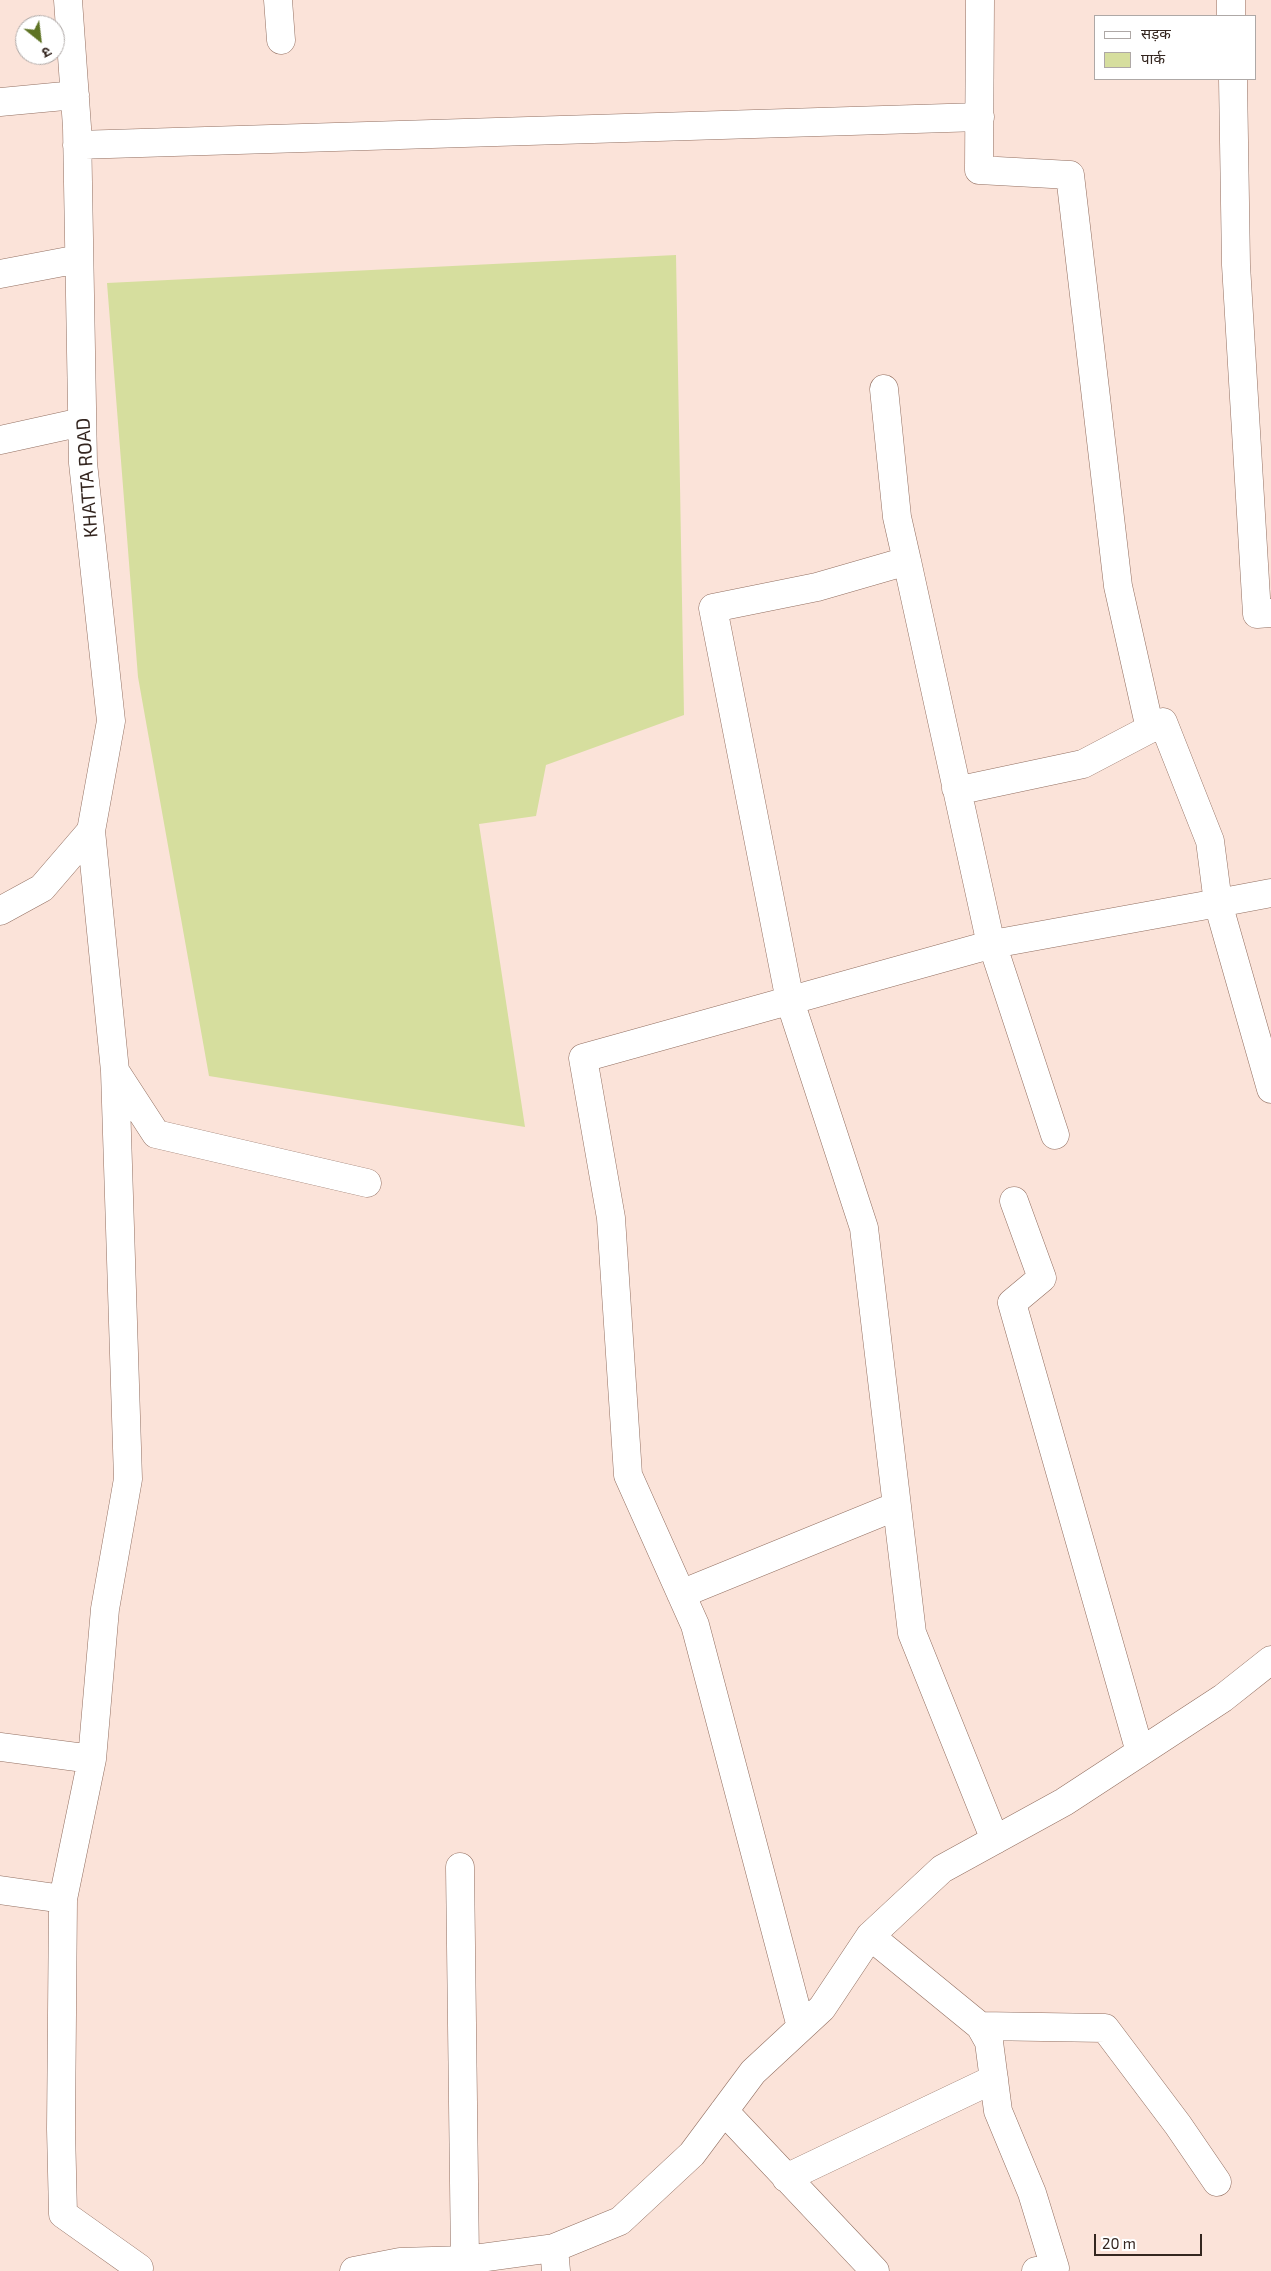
<!DOCTYPE html>
<meta charset="utf-8">
<style>
body{margin:0}
#map{position:relative;width:1271px;height:2271px;overflow:hidden;background:#fbe3d9;font-family:"Exo 2","Noto Sans Devanagari",sans-serif}
canvas{display:block}
.legend{position:absolute;left:1094px;top:15px;width:162px;height:65px;box-sizing:border-box;background:#fff;border:1px solid #aea8a6;margin:0;padding:6px 9px;list-style:none;font-size:15px;color:#342620}
.legend li{display:flex;align-items:center;gap:10px;height:25px}
.legend b{width:25px;border:1px solid #aea8a6}
.north{position:absolute;left:15px;top:15px;width:50px;height:50px;box-sizing:border-box;background:#fff;border:1px solid #aea8a6;border-radius:50%;rotate:151deg;font-size:14px;font-weight:700;line-height:20px;text-align:center;color:#342620}
.north::after{content:'';display:block;margin:auto;width:18px;height:22px;background:#5e7323;clip-path:polygon(50% 0,100% 100%,50% 72%,0 100%)}
.scale{position:absolute;left:1094px;top:2234px;width:108px;height:22px;box-sizing:border-box;border:2px solid #342620;border-top:0;padding-left:6px;font-size:15px;line-height:18px;white-space:nowrap;color:#342620;-webkit-text-stroke:4px #fff;paint-order:stroke}
</style>
<div id="map">
<canvas width="1271" height="2271"></canvas>
<ul class="legend">
<li><b style="height:6px;background:#fff"></b>सड़क</li>
<li><b style="height:14px;background:#d6de9e"></b>पार्क</li>
</ul>
<div class="north">उ</div>
<div class="scale">20 m</div>
</div>
<script>
const ctx = document.querySelector('canvas').getContext('2d');
ctx.lineJoin = 'round';
function fillPath(path, color) { ctx.fillStyle = color; ctx.fill(path, 'evenodd'); }
function stroke(path, color, width, dash) { ctx.strokeStyle = color; ctx.lineWidth = width; ctx.lineCap = dash ? 'butt' : 'round'; ctx.setLineDash(dash || []); ctx.stroke(path); }
function write(font, color, halo, rows, align = 'center') {
  ctx.font = font + ' "Exo 2",sans-serif'; ctx.lineWidth = 5; ctx.setLineDash([]); ctx.textBaseline = 'middle'; ctx.strokeStyle = halo; ctx.fillStyle = color; for (const [text, x, y, turn = 0] of rows) {
    ctx.save(); ctx.translate(x, y); ctx.rotate((+turn || 0) * Math.PI / 180); ctx.textAlign = isNaN(turn) ? turn : align; if (halo) ctx.strokeText(text, 0, 0); ctx.fillText(text, 0, 0); ctx.restore();
  }
}
fillPath(new Path2D(`
 M676,255L684,715L546,765L536,816L479,824L525,1127L209,1076L138,677L107,283Z`), '#d6de9e');
const minor = new Path2D(`
 M278,0L281,40
 M980,0L979,170L1070,175L1118,586L1150,729
 M1231,0V16
 M1233,79L1236,265L1257,614L1271,613
 M0,102L75,95
 M77,145L980,117
 M0,274L79,259
 M884,389L897,517L907,561
 M0,440L82,422
 M956,788H970L1083,764L1163,722L1210,841L1218,903L1271,893
 M91,831L115,1071L128,1479L105,1609L92,1759
 M0,911L42,888L91,831L111,721L83,463L77,127L68,0
 M115,1071L156,1134L367,1183
 M1014,1201L1042,1278L1012,1303L1140,1752
 M681,1594L897,1506
 M0,1747L92,1759L63,1899L0,1890
 M995,1840L912,1633L864,1228L790,1001L713,608L817,587L907,561L988,931L1055,1135
 M460,1867L465,2260
 M63,1899L61,2129L63,2214L139,2268
 M870,1936L980,2026L989,2042L998,2111L1032,2193L1055,2268L1036,2271
 M980,2026L1105,2028L1178,2125L1217,2182
 M801,2027L695,1625L628,1475L611,1218L583,1058L993,944L1218,903L1271,1089
 M724,2111L875,2271
 M786,2178L994,2079
 M554,2248L556,2271
 M354,2271L400,2262L465,2260L554,2248L620,2221L692,2154L753,2072L822,2008L870,1936L942,1869L1064,1802L1223,1698L1271,1660`);
stroke(minor, '#926f61', 29);
stroke(minor, '#fff', 28);
write('19px', '#342620', '#fff', [
 ["KHATTA ROAD",87,478,-94]
]);
</script>
